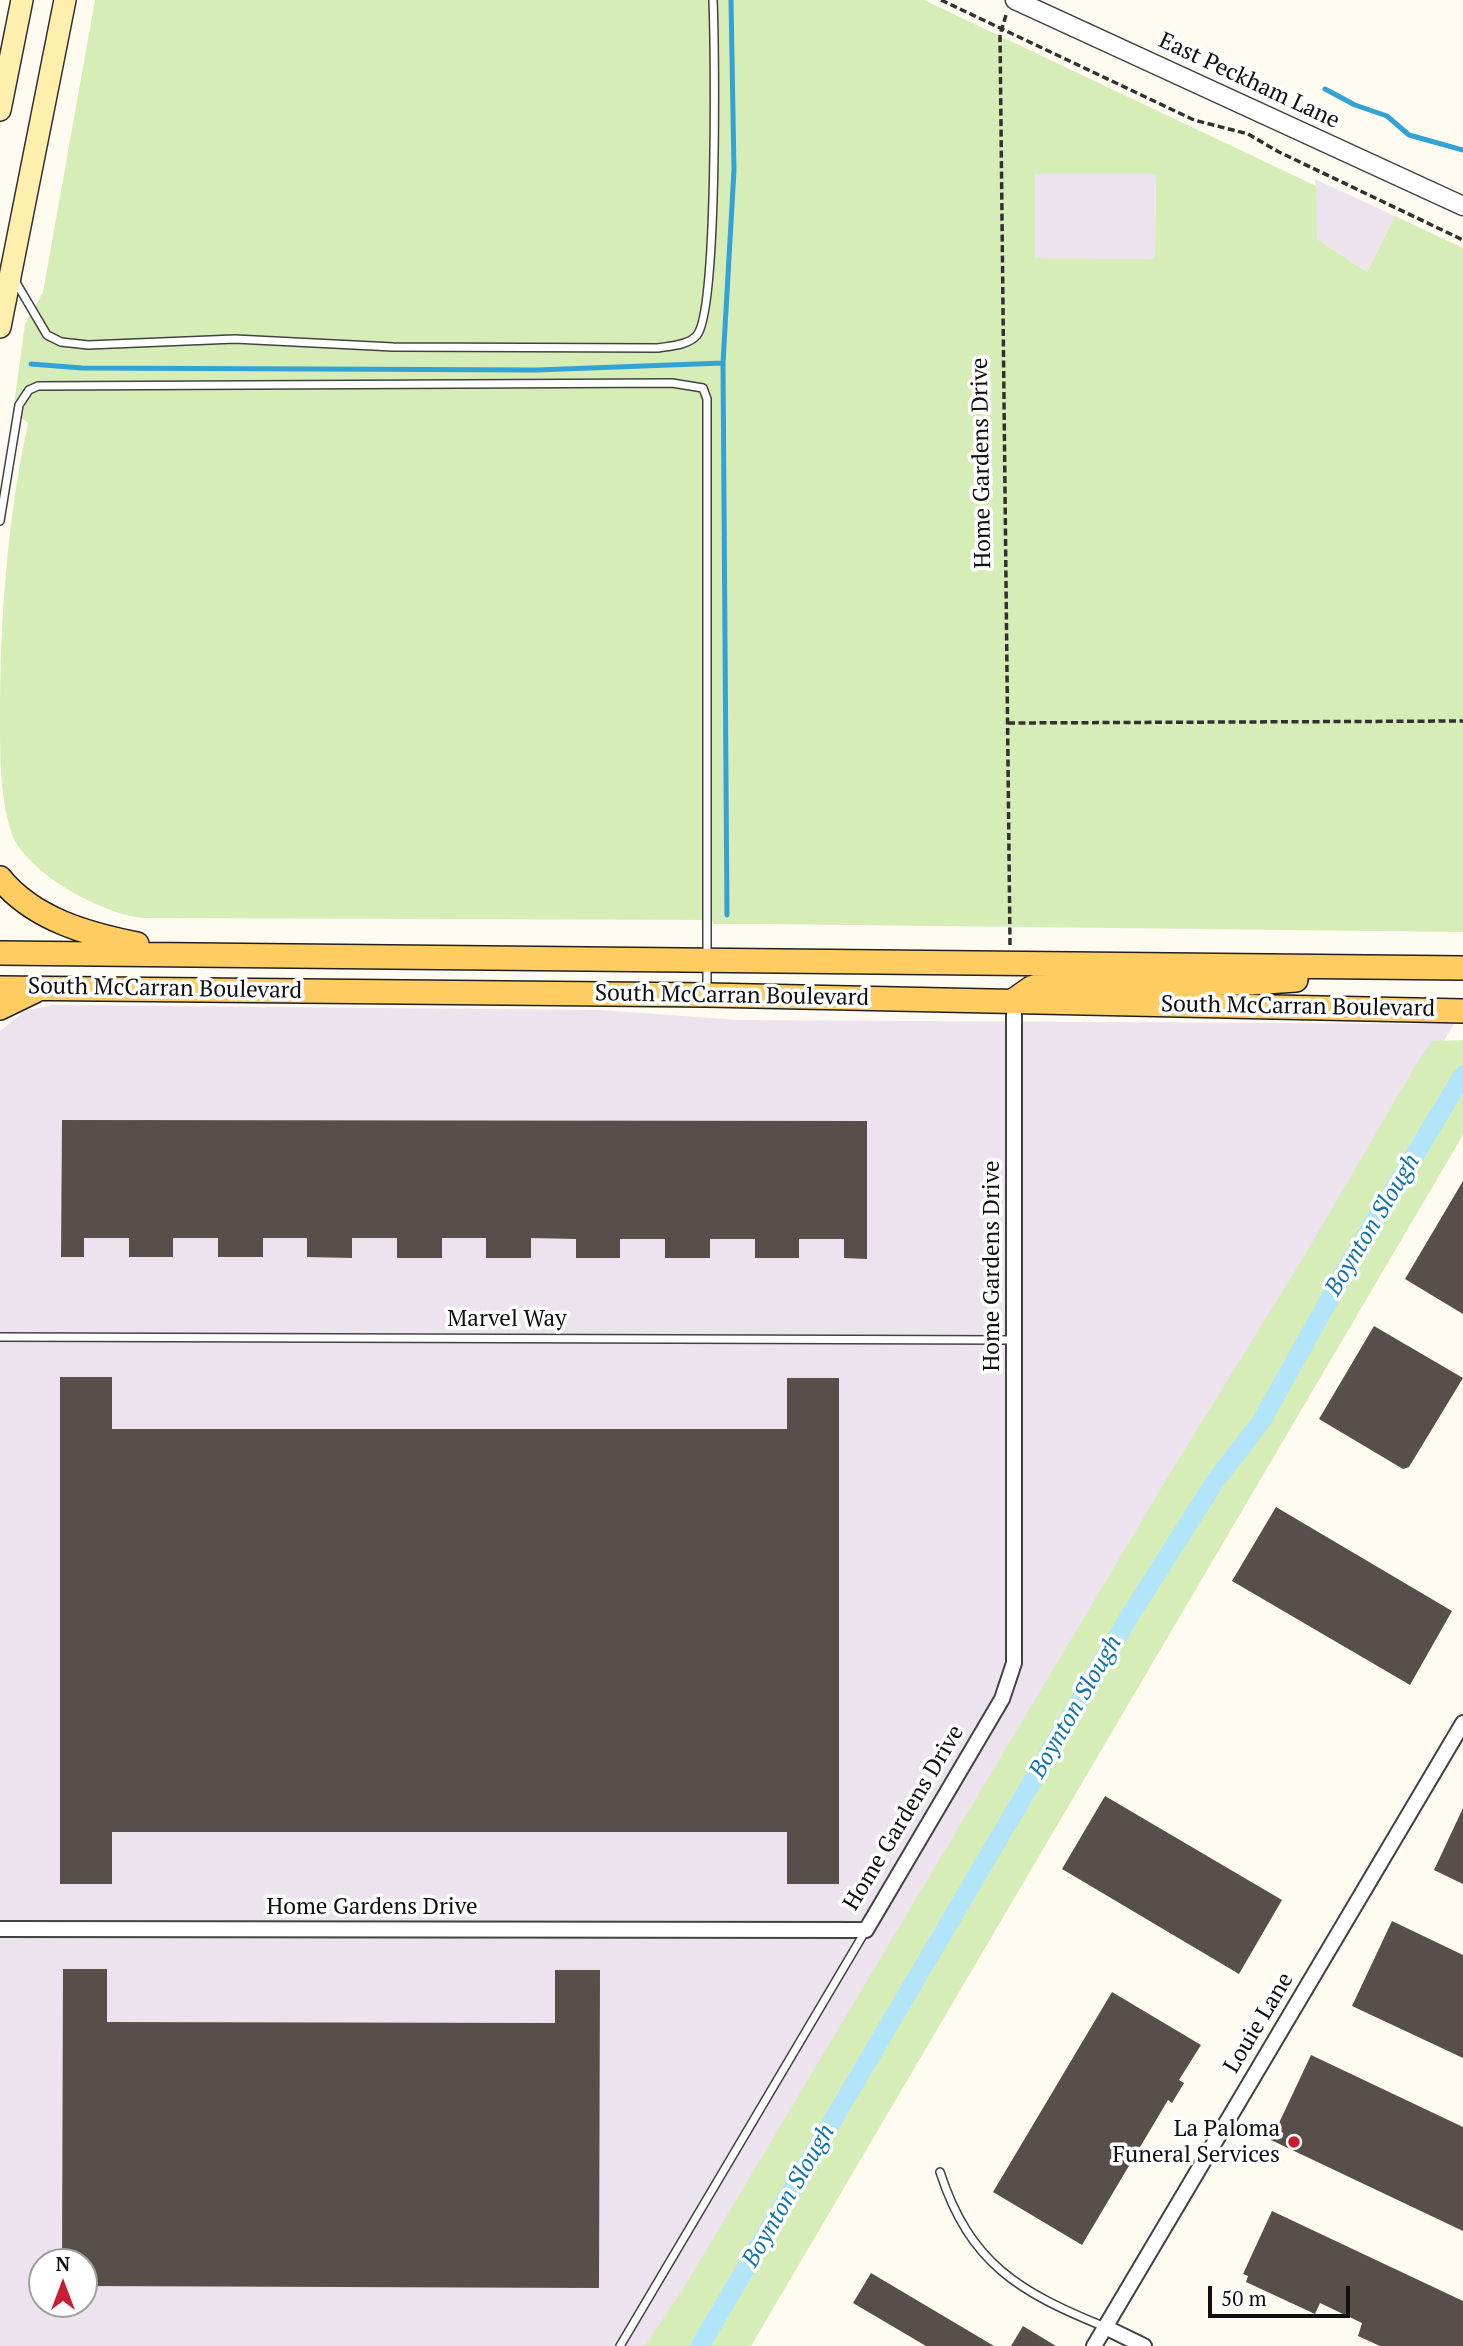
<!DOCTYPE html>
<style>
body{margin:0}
#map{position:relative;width:1463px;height:2346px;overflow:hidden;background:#fffbf1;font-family:"PT Serif",serif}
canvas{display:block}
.north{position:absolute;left:28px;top:2248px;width:70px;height:70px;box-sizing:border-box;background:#fff;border:2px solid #9f9f9f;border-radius:50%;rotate:0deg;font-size:19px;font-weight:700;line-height:28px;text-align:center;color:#0f0f0f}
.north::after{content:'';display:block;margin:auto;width:24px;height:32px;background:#c91d33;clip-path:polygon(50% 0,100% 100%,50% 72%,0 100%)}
.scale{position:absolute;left:1208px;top:2286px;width:142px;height:32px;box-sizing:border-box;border:4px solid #0f0f0f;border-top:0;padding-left:9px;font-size:21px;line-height:24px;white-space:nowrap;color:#0f0f0f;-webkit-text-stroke:5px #fff;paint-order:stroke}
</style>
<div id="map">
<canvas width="1463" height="2346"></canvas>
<div class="north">N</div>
<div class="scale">50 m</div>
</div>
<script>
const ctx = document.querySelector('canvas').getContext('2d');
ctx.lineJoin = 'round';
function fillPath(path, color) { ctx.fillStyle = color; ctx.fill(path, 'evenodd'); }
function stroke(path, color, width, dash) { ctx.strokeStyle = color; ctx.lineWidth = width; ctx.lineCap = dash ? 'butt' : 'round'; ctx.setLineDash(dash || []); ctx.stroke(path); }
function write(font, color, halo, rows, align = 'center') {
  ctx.font = font + ' "PT Serif",serif'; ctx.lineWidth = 7; ctx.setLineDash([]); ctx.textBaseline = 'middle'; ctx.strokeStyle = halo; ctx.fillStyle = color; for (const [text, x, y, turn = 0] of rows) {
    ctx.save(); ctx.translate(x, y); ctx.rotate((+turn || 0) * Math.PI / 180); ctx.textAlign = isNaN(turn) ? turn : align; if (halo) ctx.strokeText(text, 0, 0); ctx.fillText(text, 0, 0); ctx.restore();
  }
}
fillPath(new Path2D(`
 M1035,173L1156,174L1155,260L1035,259Z
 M1315,179L1395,216L1367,272L1317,239Z
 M52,1005L600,1010L739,1020L1454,1024L669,2346H0V1031L25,1011ZM42,2262H84V2304H42Z`), '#ece3ee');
fillPath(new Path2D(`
 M95,0H924L1316,186L1317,239L1367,272L1395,216L1463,248V932L761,924H713L712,920L143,918C102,914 30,875 12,835C0,798 0,759 0,720C0,619 7,521 28,423L13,412L25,324L43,292ZM1035,174H1156L1155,259L1035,258Z
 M1463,1040V1135L751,2346H645L683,2289L1174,1467L1300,1263L1420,1058L1433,1041Z`), '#d7edb7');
stroke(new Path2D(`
 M1325,89L1355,105L1387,116L1409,135L1463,150
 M31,364L82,368L537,370L723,363
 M727,915L723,363L734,170L731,0`), '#33a3d6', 5);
stroke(new Path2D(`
 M700,2346L1129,1617L1216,1480L1261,1422L1349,1264L1463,1075`), '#b2e5fa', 19);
fillPath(new Path2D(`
 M62,1120L867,1121V1259L844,1258V1239H799V1258H755V1239H710V1258H665V1239H620V1258H576V1239L531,1238V1258H486V1238H442V1258H397V1238H352V1258L307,1257V1238H263V1257H218V1238H173V1257H129V1238H84V1257H61Z
 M1463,1181V1314L1405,1279Z
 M1374,1326L1463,1378L1409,1467L1403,1469L1319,1419Z
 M60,1377H112V1429H787V1378H839V1884H787V1832H112V1884H60Z
 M1276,1507L1452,1611L1410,1685L1232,1581Z
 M1105,1796L1282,1900L1239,1974L1062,1869Z
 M1463,1808V1884L1434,1870Z
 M1392,1921L1463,1955V2058L1352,2006Z
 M63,1969H107V2022L555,2023V1970H600L599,2288L84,2286V2262H62Z
 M1112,1992L1201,2045L1179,2080L1184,2083L1172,2103L1168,2100L1082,2245L993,2192Z
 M1311,2055L1463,2127V2231L1271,2140Z
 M1272,2211L1463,2301V2346H1380L1358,2336L1362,2323L1320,2303L1315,2314L1246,2282L1248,2276L1243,2274Z
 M871,2273L994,2346H926L853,2303Z
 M1023,2326L1056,2346H1011Z`), '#584f4a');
const service = new Path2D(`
 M14,279L47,335L61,342L88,345L235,339L393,347L658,348C670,346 689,345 697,335C718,309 715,46 713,0
 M0,521L19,405L29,390L38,386L672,383L703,388L707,399V990
 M0,1337L1014,1340
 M940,2172C970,2264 1019,2292 1105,2327
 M620,2346L866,1930`);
const minor = new Path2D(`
 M0,1929L866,1930L1002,1699L1014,1663V1000
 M1105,2327L1144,2346
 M1094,2346L1463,1723`);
const tertiary = new Path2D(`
 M1015,0L1463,206`);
const secondary = new Path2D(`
 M0,110L22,0
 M0,327L65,0`);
const primary = new Path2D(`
 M0,878C33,919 87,934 137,944
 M0,953L1463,968
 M0,988L707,995L1463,1011
 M1014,1000L1031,988L1053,981L1251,983L1296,980
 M0,1008L35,991`);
stroke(service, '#424242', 10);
stroke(minor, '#424242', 18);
stroke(tertiary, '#424242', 21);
stroke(secondary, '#313131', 24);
stroke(primary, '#202020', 26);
stroke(new Path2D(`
 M941,0L1194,120L1248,134L1279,152L1463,240
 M1006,15L1000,35L1010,945
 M1008,723L1463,721`), '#313131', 3.5, [7, 3.5]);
stroke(service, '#fff', 7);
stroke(minor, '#fff', 14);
stroke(tertiary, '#fff', 18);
stroke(secondary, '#ffefac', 21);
stroke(primary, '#ffcc61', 23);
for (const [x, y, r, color] of [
 [1294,2142,7,"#c91d33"]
]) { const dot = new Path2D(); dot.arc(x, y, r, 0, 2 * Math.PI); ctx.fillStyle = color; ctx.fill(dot); stroke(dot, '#fff', 2.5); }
write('23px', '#0f0f0f', '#fff', [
 ["East Peckham Lane",1249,81,25],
 ["Home Gardens Drive",982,463,-91],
 ["South McCarran Boulevard",165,989,1],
 ["South McCarran Boulevard",732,996,1],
 ["South McCarran Boulevard",1298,1007,1],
 ["Home Gardens Drive",992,1266,-90],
 ["Marvel Way",507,1319],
 ["Home Gardens Drive",904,1818,-59],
 ["Home Gardens Drive",372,1907],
 ["Louie Lane",1259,2023,-59]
]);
write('23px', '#0f0f0f', '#fff', [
 ["La Paloma",1280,2129],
 ["Funeral Services",1280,2155]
], 'right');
write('italic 24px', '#0f73aa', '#fff', [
 ["Boynton Slough",1373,1225,-59],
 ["Boynton Slough",1076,1707,-60],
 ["Boynton Slough",789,2196,-60]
]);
</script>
